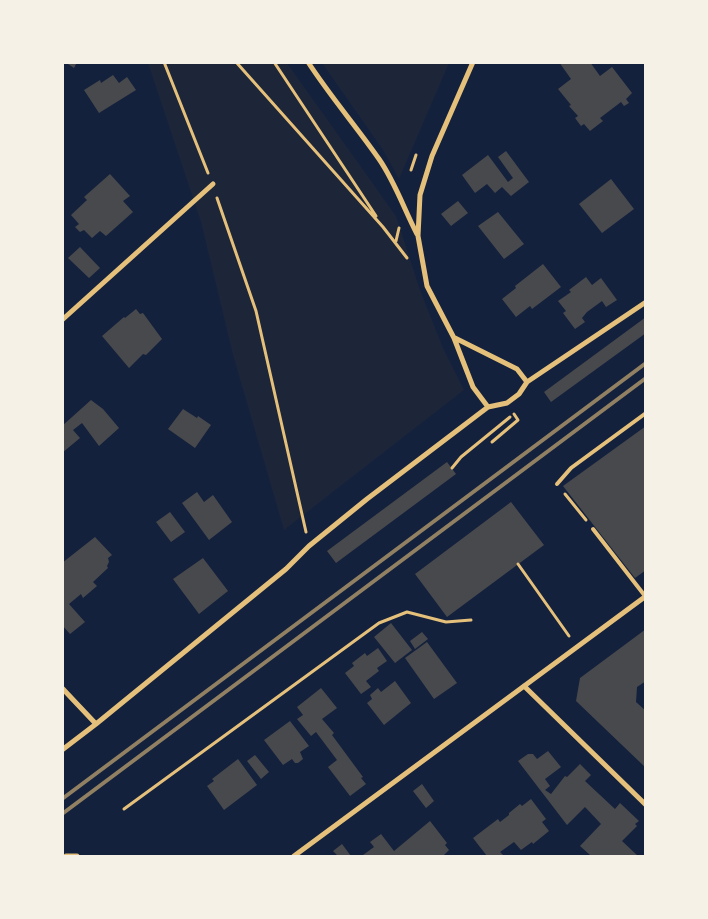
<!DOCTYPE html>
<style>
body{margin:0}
#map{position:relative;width:708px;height:919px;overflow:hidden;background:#14213d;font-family:Mulish,sans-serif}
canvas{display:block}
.frame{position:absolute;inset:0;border:64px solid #f6f1e7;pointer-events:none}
</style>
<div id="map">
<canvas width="708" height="919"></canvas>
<div class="frame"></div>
</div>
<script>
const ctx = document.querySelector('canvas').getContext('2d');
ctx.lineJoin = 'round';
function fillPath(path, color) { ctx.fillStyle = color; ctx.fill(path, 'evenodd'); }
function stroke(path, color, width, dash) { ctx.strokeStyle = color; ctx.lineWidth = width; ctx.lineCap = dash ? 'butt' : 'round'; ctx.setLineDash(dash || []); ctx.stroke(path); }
fillPath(new Path2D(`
 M148,63H287L396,216L420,290L443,348L464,390L284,530L233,355L201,222Z
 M322,63H449L399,179L383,150Z`), '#1d2539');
fillPath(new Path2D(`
 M65,62H77L74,68Z
 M559,62H590L600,76L612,67L632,93L626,99L629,103L624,106L621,102L600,118L603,121L590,131L584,124L581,126L575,118L578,116L569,106L571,105L558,89L571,79Z
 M113,75L119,83L127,77L136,90L99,113L84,90L100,80L101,83Z
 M506,151L529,182L511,196L502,187L495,193L487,184L475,193L462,175L488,155L508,182L513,178L498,157Z
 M110,174L130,196L123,201L133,212L106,236L100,231L92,238L84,230L80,232L75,227L79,224L71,215L87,200L84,197Z
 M611,179L634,209L602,233L579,204Z
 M458,201L468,213L451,226L441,214Z
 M498,212L524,244L504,259L478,226Z
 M80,247L100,268L89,278L68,258Z
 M543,264L561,287L532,309L530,306L516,317L502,299L516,288L515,286Z
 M586,277L592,285L601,278L617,300L606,307L602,301L587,312L582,318L585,322L575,329L563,313L566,311L558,301L571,292L569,290Z
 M136,309L140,314L143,313L162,339L146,355L143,354L129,368L102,336L124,317L125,318Z
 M646,317V333L551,402L544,392Z
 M91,400L103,409L119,428L99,446L82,423L73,430L80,438L62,453V426Z
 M183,409L197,418L198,416L211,425L195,448L168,429Z
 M646,426V570L635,578L563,486Z
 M447,462L456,474L336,563L327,551Z
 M197,492L204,502L213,495L232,522L209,540L182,503Z
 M511,502L544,545L447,617L415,574Z
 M170,512L185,532L171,542L156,522Z
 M95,537L112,555L108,558L109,562L107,566L108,568L93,582L97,586L83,598L81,594L69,604L85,622L70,634L62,625V563Z
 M203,558L228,591L199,614L173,579Z
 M391,623L412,650L395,663L374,637Z
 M646,629V681L637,687L636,702L646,711V768L576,701L580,678Z
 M422,632L428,639L415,649L410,641Z
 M427,642L457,683L434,699L405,658Z
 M378,648L387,661L377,668L379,671L366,681L371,687L361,694L345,673L354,666L352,663L365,653L367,656Z
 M395,681L411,703L384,725L367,703L372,699L370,695L378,688L381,692Z
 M321,688L337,708L322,719L334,733L332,735L363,777L361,778L366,784L350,796L328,767L337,760L316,732L311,736L297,719L303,715L297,707Z
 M290,721L309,746L300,752L303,759L298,763H295L292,759L283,765L264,740Z
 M548,751L561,767L545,779L550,786L545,790L551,794L565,776L567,777L580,764L591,775L585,781L615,809L620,803L639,821L635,824L637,826L622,841L638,856H588L590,855L580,846L601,824L585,807L567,825L518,761L528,754H533L537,759Z
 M255,755L269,772L261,779L247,761Z
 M238,759L257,785L224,810L207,786L214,781L212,779Z
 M422,784L434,801L426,808L413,791Z
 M531,799L546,819L542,822L549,831L533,844L532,842L521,850L514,842L500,852L504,856H487L473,838L498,819L500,822L509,815V813L520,804L522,806Z
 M430,821L447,843L445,845L449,850L443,856H364L363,855L374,847L370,842L381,834L394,851Z
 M342,844L351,856H338L333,851Z`), '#48494c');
stroke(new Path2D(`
 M164,62L208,173
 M236,62L383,227L407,258
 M274,62L376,216
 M411,170L416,155
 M217,198L256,311L306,532
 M396,241L399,228
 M492,442L518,420L514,414
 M452,468L461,457L510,417
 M565,494L586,520
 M518,564L569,636
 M124,809L379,623L407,612L446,622L471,620`), '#e5c07b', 3);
stroke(new Path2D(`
 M557,484L571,468L646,413
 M593,529L645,596`), '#e5c07b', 4);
stroke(new Path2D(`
 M308,62C330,96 356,126 379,159C395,182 404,209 417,234
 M473,62L432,156L420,195L418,236L427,286L454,338L473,387L488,407
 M62,320L213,184
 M455,338L517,369L527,382
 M524,686L646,805
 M62,688L96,724
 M62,750L96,724L286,569L309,546L367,499L488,407L507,403L519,394L527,382L646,302
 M66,856H77
 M294,856L646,596`), '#e5c07b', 5);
stroke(new Path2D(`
 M62,799L646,363
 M62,814L646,378`), '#918062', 4);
</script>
